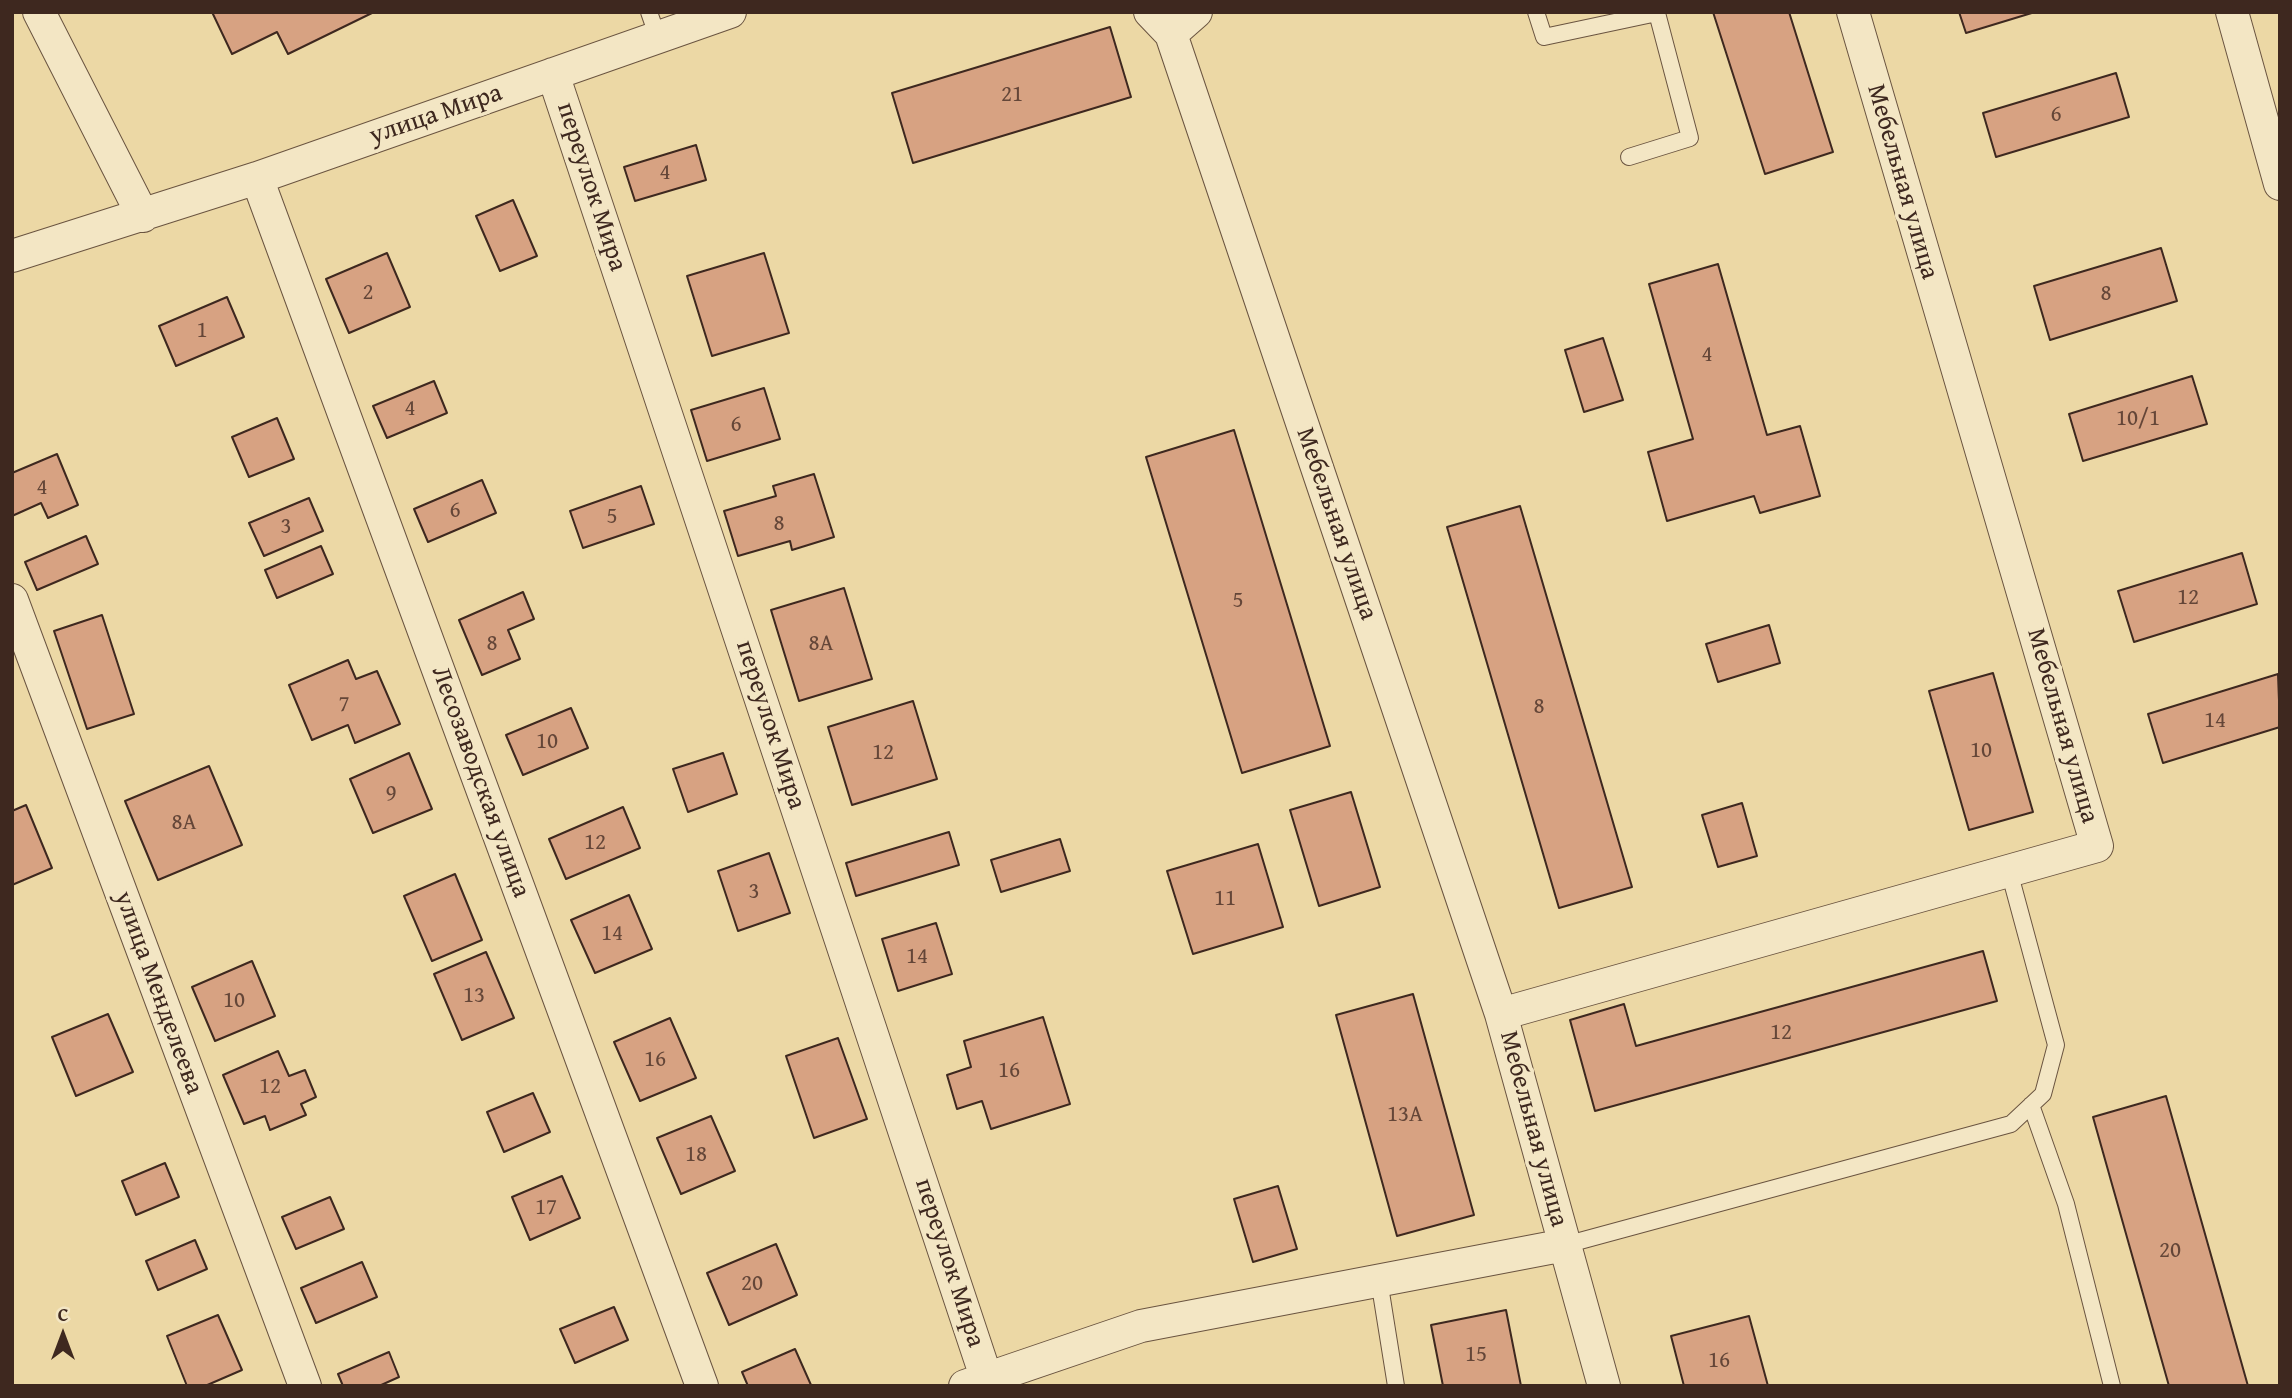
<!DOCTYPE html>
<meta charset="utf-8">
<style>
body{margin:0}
#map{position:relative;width:2292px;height:1398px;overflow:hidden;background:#ecd8a5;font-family:"Gentium Book Plus",serif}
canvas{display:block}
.frame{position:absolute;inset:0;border:14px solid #3e281f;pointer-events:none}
.north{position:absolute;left:28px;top:1300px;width:70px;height:70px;-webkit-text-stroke:5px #f3e6c4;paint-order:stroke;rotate:0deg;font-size:19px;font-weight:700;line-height:28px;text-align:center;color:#3e281f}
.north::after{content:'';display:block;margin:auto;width:24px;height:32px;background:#3e281f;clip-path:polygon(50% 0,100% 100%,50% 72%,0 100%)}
</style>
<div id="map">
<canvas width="2292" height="1398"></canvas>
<div class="frame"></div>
<div class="north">С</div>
</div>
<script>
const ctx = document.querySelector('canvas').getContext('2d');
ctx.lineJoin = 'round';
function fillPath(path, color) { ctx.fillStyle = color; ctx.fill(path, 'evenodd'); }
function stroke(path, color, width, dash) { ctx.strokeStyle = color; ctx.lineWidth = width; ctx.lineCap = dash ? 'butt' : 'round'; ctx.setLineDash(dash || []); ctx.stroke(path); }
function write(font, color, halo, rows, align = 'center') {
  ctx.font = font + ' "Gentium Book Plus",serif'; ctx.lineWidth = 7; ctx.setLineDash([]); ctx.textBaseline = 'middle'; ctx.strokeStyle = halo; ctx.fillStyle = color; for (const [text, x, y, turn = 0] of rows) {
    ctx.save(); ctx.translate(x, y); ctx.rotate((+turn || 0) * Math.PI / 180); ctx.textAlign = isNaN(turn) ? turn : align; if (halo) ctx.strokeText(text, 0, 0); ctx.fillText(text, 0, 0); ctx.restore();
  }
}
const building = new Path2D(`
 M212,12H374L288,54L277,32L232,54Z
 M1713,12H1789L1833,152L1765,174Z
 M1959,12H2035L1966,33Z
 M1110,27L1131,97L913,163L892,93Z
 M2116,73L2129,117L1996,157L1983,113Z
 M696,145L706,180L635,201L624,167Z
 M513,200L537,256L500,271L476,216Z
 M2161,248L2177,301L2050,340L2034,286Z
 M387,253L410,307L349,333L326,279Z
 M764,253L789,333L712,356L687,276Z
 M1718,264L1767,435L1800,426L1820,496L1760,513L1754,496L1667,521L1648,452L1693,439L1649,284Z
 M227,297L244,337L176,366L159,326Z
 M1603,338L1623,400L1584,412L1565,350Z
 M2192,376L2207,424L2083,461L2069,414Z
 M434,381L447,413L387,438L373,406Z
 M764,388L780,439L707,461L691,410Z
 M277,418L294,459L249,477L232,437Z
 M1234,430L1330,746L1242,773L1146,457Z
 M57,454L78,505L48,518L41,503L12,516V473Z
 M814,474L834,537L792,550L790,541L738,556L724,511L776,496L773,486Z
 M482,480L496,513L428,542L414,509Z
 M641,486L654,524L583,548L570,511Z
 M309,498L323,531L264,556L249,523Z
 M1520,506L1632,887L1559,908L1447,527Z
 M86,536L98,564L37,590L25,562Z
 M321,546L333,574L277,598L265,570Z
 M2242,553L2257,604L2134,642L2118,591Z
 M844,588L872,679L799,701L771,610Z
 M523,592L534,619L508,630L520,659L482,675L459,620Z
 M102,615L134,714L87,729L54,631Z
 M1769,625L1780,663L1718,682L1706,644Z
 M348,660L356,679L377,671L400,724L355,743L348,725L312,740L289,685Z
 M1993,673L2033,812L1969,830L1929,691Z
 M2278,674L2280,727L2163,763L2148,714Z
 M913,701L937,779L852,805L828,727Z
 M571,708L588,748L523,775L506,735Z
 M409,753L432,809L373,833L350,779Z
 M723,753L737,794L688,812L673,769Z
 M209,766L242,845L158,880L125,801Z
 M1351,792L1380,887L1319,906L1290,810Z
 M1742,803L1757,856L1718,867L1702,815Z
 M26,805L52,868L12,885V811Z
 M623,807L640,848L566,879L549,839Z
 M949,832L959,865L856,896L846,863Z
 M1060,839L1070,871L1001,892L991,860Z
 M1258,844L1283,927L1193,954L1167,871Z
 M769,853L790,913L738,931L718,871Z
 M455,874L482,940L432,961L404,896Z
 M629,895L652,949L595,973L571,920Z
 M936,923L952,974L898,991L882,939Z
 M1983,951L1997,1001L1595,1111L1570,1020L1624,1004L1636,1046Z
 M486,952L514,1018L462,1040L434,974Z
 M252,961L275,1016L215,1041L192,987Z
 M1413,994L1474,1215L1397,1236L1336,1015Z
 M108,1014L133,1072L76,1096L52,1037Z
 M1043,1017L1070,1104L991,1129L982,1101L957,1109L947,1075L971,1067L964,1041Z
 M670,1018L696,1078L640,1101L614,1042Z
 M838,1038L867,1119L814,1138L786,1056Z
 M278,1051L289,1076L305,1070L316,1097L301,1104L306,1115L270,1130L265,1116L244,1124L223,1075Z
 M533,1093L550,1132L504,1152L487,1112Z
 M2166,1096L2248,1386H2169L2093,1117Z
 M711,1116L735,1171L681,1194L657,1138Z
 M165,1163L179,1197L136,1215L122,1181Z
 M562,1176L580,1218L530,1240L512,1197Z
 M1278,1186L1297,1249L1253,1262L1234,1199Z
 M330,1197L344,1229L296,1249L282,1217Z
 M195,1240L207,1269L158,1290L146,1261Z
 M776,1244L797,1295L729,1325L707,1273Z
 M362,1262L377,1297L316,1323L301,1288Z
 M614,1307L628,1340L575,1363L560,1329Z
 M1506,1310L1521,1386H1443L1431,1325Z
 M218,1315L242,1370L205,1386H187L167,1336Z
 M1749,1316L1768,1386H1684L1671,1336Z
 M795,1349L811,1385L748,1386L742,1372Z
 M389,1352L399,1377L379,1386H343L338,1374Z`);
fillPath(building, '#d7a282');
stroke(building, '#3e281f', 2);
const lane = new Path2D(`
 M649,12L658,38
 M1536,12L1544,37L1657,13L1690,138L1629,157
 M2031,1105L2066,1204L2112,1386
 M1565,1245L2011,1124L2043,1094L2056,1045L2009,871
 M1379,1280L1396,1386`);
const street = new Path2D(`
 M39,12L143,216
 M1150,12L1171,34L1196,12
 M2232,12L2280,184
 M1171,34L1501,1014L1604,1386
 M553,74L986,1377
 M257,178L702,1386
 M12,256L257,178L730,12
 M12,600L305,1386
 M1501,1014L2097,846L1853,12
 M965,1386L1141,1326L1565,1245`);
stroke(lane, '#6a5440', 18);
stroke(street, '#6a5440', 34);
stroke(lane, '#f3e6c4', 16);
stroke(street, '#f3e6c4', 32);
write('23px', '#644638', null, [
 ["21",1012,95],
 ["6",2056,115],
 ["4",665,173],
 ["2",368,293],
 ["8",2106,294],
 ["1",202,331],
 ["4",1707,355],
 ["4",410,409],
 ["10/1",2138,419],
 ["6",736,425],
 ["4",42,488],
 ["6",455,511],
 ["5",612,517],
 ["8",779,524],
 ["3",286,527],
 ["12",2188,598],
 ["5",1238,601],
 ["8",492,644],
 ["8А",821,644],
 ["7",344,705],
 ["8",1539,707],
 ["14",2215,721],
 ["10",547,742],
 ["10",1981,751],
 ["12",883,753],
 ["9",391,794],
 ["8А",184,823],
 ["12",595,843],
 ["3",754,892],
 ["11",1225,899],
 ["14",612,934],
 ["14",917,957],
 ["13",474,996],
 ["10",234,1001],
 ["12",1781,1033],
 ["16",655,1060],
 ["16",1009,1071],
 ["12",270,1087],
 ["13А",1405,1115],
 ["18",696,1155],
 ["17",546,1208],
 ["20",2170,1251],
 ["20",752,1284],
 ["15",1476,1355],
 ["16",1719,1361]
]);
write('26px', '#3e281f', '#f3e6c4', [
 ["улица Мира",436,115,-19],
 ["Мебельная улица",1902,182,74],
 ["переулок Мира",591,187,72],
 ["Мебельная улица",1336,524,71],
 ["переулок Мира",770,725,72],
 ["Мебельная улица",2062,726,74],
 ["Лесозаводская улица",480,782,70],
 ["улица Менделеева",158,993,70],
 ["Мебельная улица",1533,1129,75],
 ["переулок Мира",949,1263,72]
]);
</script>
